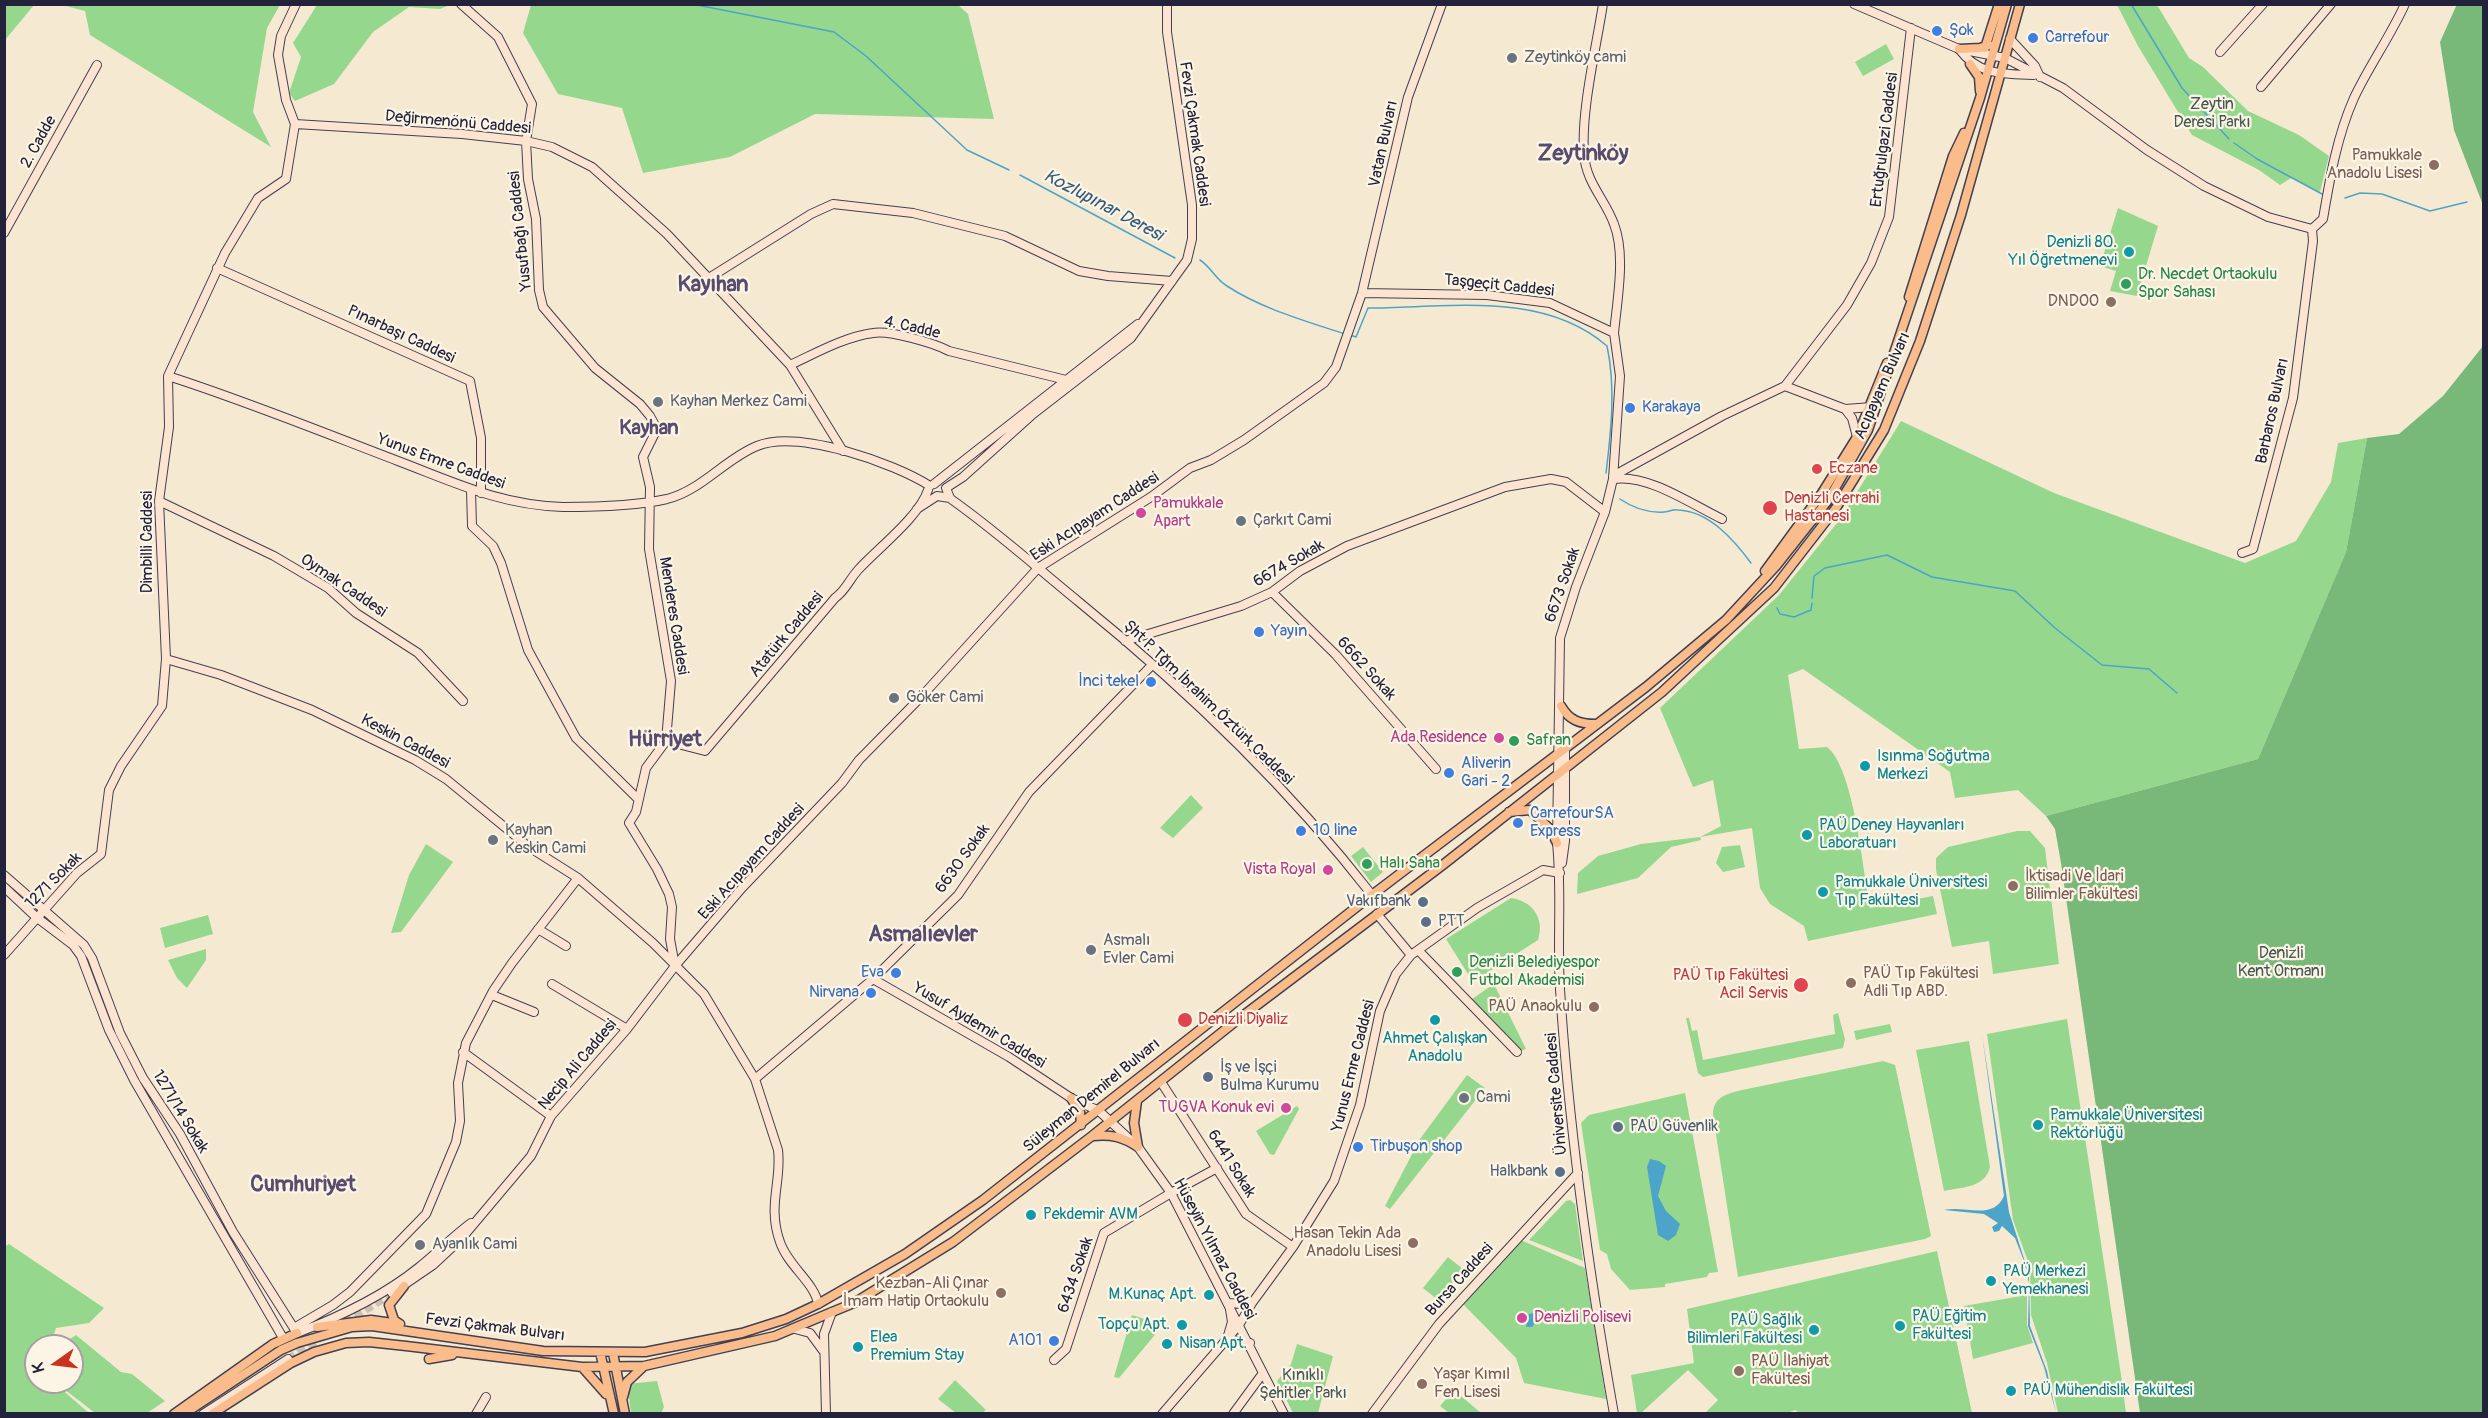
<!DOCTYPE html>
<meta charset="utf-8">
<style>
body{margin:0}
#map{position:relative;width:2488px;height:1418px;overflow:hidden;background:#f5ead1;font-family:Pangolin,sans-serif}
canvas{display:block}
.frame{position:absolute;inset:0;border:6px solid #22223b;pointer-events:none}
.north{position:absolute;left:24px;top:1334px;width:60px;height:60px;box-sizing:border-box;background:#fcf5e5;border:2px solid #a5a1a1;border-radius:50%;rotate:256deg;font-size:16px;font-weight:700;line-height:24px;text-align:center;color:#22223b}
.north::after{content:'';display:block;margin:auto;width:21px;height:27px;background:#c8321e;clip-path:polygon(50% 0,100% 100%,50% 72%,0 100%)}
</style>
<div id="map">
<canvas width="2488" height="1418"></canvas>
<div class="frame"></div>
<div class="north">K</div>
</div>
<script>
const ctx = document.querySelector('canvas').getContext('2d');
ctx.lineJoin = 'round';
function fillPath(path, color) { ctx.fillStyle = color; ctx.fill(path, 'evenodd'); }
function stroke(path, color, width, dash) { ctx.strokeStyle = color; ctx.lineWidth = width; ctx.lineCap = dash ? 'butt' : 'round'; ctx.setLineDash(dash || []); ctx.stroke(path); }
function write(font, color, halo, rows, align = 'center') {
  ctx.font = font + ' Pangolin,sans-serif'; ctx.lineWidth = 4.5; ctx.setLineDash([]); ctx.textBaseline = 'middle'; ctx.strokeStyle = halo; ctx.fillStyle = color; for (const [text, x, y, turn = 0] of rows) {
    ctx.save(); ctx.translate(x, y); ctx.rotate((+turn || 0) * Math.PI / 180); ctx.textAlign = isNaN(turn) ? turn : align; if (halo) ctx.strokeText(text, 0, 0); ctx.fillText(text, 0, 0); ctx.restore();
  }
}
fillPath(new Path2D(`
 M5,4L34,5L5,40L4,5Z
 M62,5H280L267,28L253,112L271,147L90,35L85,11Z
 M317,5V4L450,5L440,9L409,7L373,32L334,84L295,101L289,93L301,57L293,43Z
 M531,5H958L968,14L994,119L815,114L730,157L643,173L622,108L558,94L523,33Z
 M2117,5H2157L2189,58L2203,67L2248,111L2299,135L2329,156L2320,192L2291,178L2280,185L2259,170L2192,135L2138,46Z
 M1886,44L1894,59L1863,76L1855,62Z
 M2118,208L2158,226L2137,296L2110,291L2116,271L2100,266Z
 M1901,421L2054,493L2245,563L2296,541L2331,482L2338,443L2367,438L2346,552L2258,759L2046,816L2018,790L1955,798L1950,772L1803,669L1788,675L1799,749L1827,747C1854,768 1863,871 1870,908L1933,896L1937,914L1808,941L1804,926L1770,904L1760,888L1752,828L1700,837L1701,840L1671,847L1638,878L1577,894L1578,873L1598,856L1641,844L1700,837L1721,826L1713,780L1693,787L1660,708L1779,595L1841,518Z
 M1191,795L1203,808L1173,838L1160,828Z
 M2017,831H2030L2045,848L2059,964L1993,974L1989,941L1952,947L1936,870V858L1948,847Z
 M426,844L453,862L401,932L391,933L409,875Z
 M1740,845L1745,867L1723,872L1716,863L1722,847Z
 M1363,847L1383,872L1371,882L1351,856Z
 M1511,898C1533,901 1545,919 1538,940L1473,982L1446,939Z
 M208,915L213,934L165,948L160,928Z
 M206,949V960L187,988L177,978L168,960Z
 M1494,984L1526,1049L1517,1052L1469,1001Z
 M1838,1013L1845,1039L1843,1048L1703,1077L1698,1073L1686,1018H1689L1692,1031L1697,1030L1703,1060L1835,1034L1833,1015Z
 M2067,1019L2121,1375L2126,1413H2058L2047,1363L2031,1315L2030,1267L2013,1220L1987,1034Z
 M1890,1024L1892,1032L1856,1040L1854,1031Z
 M1969,1041L1990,1167C1985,1188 1962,1187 1944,1191L1916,1050Z
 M1883,1061L1895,1065L1897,1074L1931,1236L1925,1239L1738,1277L1713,1115C1713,1097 1726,1094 1742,1090Z
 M1467,1075L1485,1088L1390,1209L1385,1206L1420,1139Z
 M1685,1093L1718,1272L1709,1273L1707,1277L1665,1284V1287L1630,1290L1611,1269L1607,1254L1600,1250L1581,1123L1589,1115Z
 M1297,1106L1299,1109L1274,1155L1270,1154L1256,1131Z
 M1570,1200L1575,1204L1583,1261L1529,1240L1566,1201Z
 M1516,1238L1585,1268L1606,1399L1524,1383L1516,1358L1459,1300Z
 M9,1244L104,1308L89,1323L56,1328L50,1346H36V1382H53L89,1413H5L4,1247Z
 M1937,1251L1972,1413L1801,1414L1795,1410L1785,1414L1705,1413L1718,1400L1688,1370L1641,1413H1637L1631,1375L1694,1363L1687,1309Z
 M1448,1257L1463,1269L1438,1300L1423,1288Z
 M2027,1295V1325L2033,1343L1973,1359L1964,1306Z
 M1132,1315L1163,1325L1119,1378L1114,1377Z
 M76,1335L121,1372L132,1374L165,1401L147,1413H95L55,1382H72V1346H55L57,1338L65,1342Z
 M1297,1344L1333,1356L1318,1413H1293L1277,1381L1291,1364Z
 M955,1380L986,1410L982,1413H956L938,1399Z
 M657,1381L664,1407L661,1413H631L627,1384Z
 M1454,1390L1481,1413H1449L1440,1406Z`), '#96d78e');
fillPath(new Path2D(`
 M2457,4L2483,5V205L2454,130L2440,42Z
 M2483,346V1413H2140L2061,863L2055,829L2046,816L2258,759L2346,552L2367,438L2399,434L2443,396Z`), '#78b879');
fillPath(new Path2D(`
 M1982,1034L2009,1212L2029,1274L2030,1326L2047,1371L2056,1413L2044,1367L2028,1326L2029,1283L2024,1261L2015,1238L2002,1226L1999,1231L1994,1232L1992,1227L1998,1223L1984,1214L1944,1210C1965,1205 1993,1221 2004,1196Z
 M1650,1159L1659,1161L1666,1166L1658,1196L1666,1211L1680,1224L1676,1235L1668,1241L1658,1235L1647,1167Z
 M1546,1311L1552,1315L1551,1321L1536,1322L1532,1327H1526L1529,1314Z`), '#4ca4c9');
stroke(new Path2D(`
 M692,4L834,32L866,56L967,150L1009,170
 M2131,4L2182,88L2229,139
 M2234,143L2257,159L2322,194
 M1020,175L1175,258
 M2345,198L2360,193L2382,194L2430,211L2467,202
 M1200,260C1211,267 1216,280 1227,286C1262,309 1306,321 1345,334
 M1350,335L1356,337L1368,308C1448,308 1542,290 1607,346C1616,387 1611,432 1606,473
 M1620,499C1633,508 1648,513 1664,512C1668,512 1673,509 1678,510C1709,511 1734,540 1751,563
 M1812,598L1814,576L1825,568L1887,555L1932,577L2015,591L2055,628L2102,665L2149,669L2177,693
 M1777,608L1780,614L1794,617L1811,610L1812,603`), '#4ca4c9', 1.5);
stroke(new Path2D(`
 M345,1323L392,1293
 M288,1359L319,1339`), '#cbc2b3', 8, [8, 4]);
const secondary = new Path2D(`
 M461,4L498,37L532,104L526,141L528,179L536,219L539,290L543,307L595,368L640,404L650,416L657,429L643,457L650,487L649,549L671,681L666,741L646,768L636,812L629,823L657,869L669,894L672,907L670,939L675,966
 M1603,4C1596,49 1581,110 1584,154C1586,183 1605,199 1614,224C1626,255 1617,301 1614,333
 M1854,4L1959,49L2005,58L2063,88L2147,150L2204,186L2268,217L2312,229L2323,219C2330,178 2337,136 2354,98C2369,66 2390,37 2405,4
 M2010,39L2035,66L2040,77
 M1959,49C1978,75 2003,74 2033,75
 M2220,52L2263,4
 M2261,87L2331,4
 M295,124L462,134L526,141L552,147L592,167L667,234L790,365L843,451
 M4,233L97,65
 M217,268L470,381L481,438V493
 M709,278L811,214L833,204L913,213L1005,236L1079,271L1108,276L1172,281
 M1362,293L1487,295L1550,303L1614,333L1620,376L1613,479L1605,512L1576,587L1560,638L1557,843C1562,891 1557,940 1560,989C1569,1131 1589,1273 1614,1414
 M790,365C816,353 844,337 873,333C889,330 934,343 949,351L1066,380
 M168,376C246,401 322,432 398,461C456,483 500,505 563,507C596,507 636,506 667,499C702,490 725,459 757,446C798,429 894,463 930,486
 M1785,386L1845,409L1872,407
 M1845,409L1852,418L1857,437
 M1613,476L1722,416L1785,386L1847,305L1871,263L1889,217L1911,28
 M1614,479C1648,474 1691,504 1722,519
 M934,484L1138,324
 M471,490L472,526L493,546L501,563L528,650L576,738L637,798
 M948,497C994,529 1036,567 1079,602C1185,688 1288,787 1372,895
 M159,501L274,556L328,588L356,613L418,653L463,701
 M917,509L937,496L950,498L946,488L963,477L1033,414L1131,338L1187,260L1192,239V205L1167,32V4
 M2242,553L2253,549L2293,398L2313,241L2312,229
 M1272,592L1336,655L1436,769
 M1125,641L1241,606L1272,592L1300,571L1347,546L1505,487L1551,479L1566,482L1605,512
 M166,659L221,675L312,710L415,760L446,779L529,847L578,878L653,943L704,994L755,1079L778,1150C782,1181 767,1206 780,1242C788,1266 815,1283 818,1304
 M666,741L705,751L835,598C847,589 848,581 858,570C878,548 919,517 928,490
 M1562,863L1565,841V743
 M4,875L84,945L92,958L120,1033L143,1078L180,1134L233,1232L297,1333C339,1317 382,1297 418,1268C436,1254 452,1237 471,1223
 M4,887L36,917L73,945L81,956L109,1030L134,1080L283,1338
 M1377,914L1411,955
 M538,929L566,946
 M1418,950L1517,1052
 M4,955L77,873L101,854L109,790L121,766L162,706L166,659L159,501L169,427L168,376L225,253L258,198L286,179L295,124L286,100L278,55L281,36L296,4
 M873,979L1009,1057L1071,1098L1099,1111L1138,1147L1171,1193L1284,1414
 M552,984L627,1029
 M492,995L534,1012
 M463,1052L551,1116
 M755,1079L873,979L958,895L1029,792L1152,665
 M1161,1082L1246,1214L1293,1247
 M392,1293L433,1265L462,1238L531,1156L551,1116L627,1029L675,966L742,888L842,783L859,760L922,696L1038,568L1151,497L1190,468L1211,460L1244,440L1324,383L1336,367L1362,293L1408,97L1442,4
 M294,1328L333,1305L350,1292L426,1214L456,1142L460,1121L458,1083L466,1043L493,991L512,963L578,878
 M795,1329L810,1333L824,1352
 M1250,1343L1227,1339L1232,1322L1229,1303L1242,1304L1253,1301
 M1054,1360L1066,1349L1104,1233L1171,1193L1217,1168
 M203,1414L288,1359
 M476,1414L486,1397
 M826,1414L824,1334L832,1312
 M1162,1414L1239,1325L1252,1303L1293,1247L1334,1181L1360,1105L1380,1011L1396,974L1411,955L1477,908L1543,870L1560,873
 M1233,1414L1263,1373
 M1372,1414L1439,1324L1578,1173`);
const primary = new Path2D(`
 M1985,48L1999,4
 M1959,49L1980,48L1989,45
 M1970,64L1979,77L1980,91
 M1909,297L1953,156L1964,133
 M1765,571L1822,493L1857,437L1887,363
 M1561,706C1569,720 1579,724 1596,724
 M1509,812L1530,810L1550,829L1557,843
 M1071,1098L1080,1112L1081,1125
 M1137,1101L1134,1123L1138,1147
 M1093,1136C1111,1134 1123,1137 1138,1147
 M400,1324L394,1320L389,1305L404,1286
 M317,1327L371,1320L400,1324
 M600,1352L614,1414
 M613,1353L625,1414
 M429,1359L452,1355
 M583,1368L606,1394
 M623,1397L627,1382L644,1366
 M174,1414L273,1344L297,1333
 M184,1414L281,1350L297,1343L352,1327L372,1326L543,1351L645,1352L742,1333L786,1319L818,1304L905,1254L983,1200L1372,895L1646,687L1726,620L1776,566L1829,499L1868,430L1980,98L2007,4
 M212,1414L291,1363L314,1352L346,1343L369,1342L406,1346L582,1367L644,1366L775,1336L832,1312L854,1303L953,1242L1092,1136L1236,1021L1444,864L1662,692L1774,588L1836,508L1884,430L1920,341L1961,215L2020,4`);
stroke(secondary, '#424052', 10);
stroke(primary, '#424052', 11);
stroke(secondary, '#fde4d1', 8);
stroke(primary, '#fabc8b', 8);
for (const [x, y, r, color] of [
 [1937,31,6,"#3f7fe0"],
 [2033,38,6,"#3f7fe0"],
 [1512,58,6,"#6b7280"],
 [2434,165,6,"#8d6e63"],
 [2129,252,6,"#0f9aa8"],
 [2126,284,6,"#2e9e5b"],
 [2111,302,6,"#8d6e63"],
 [658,402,6,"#6b7280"],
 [1630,408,6,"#3f7fe0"],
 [1817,469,6,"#e0444e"],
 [1770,508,8,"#e0444e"],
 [1141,513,6,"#d1479c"],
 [1241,521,6,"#6b7280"],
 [1259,632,6,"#3f7fe0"],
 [1151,682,6,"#3f7fe0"],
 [894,698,6,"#6b7280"],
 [1499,738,6,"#d1479c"],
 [1514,741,6,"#2e9e5b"],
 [1865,766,6,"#0f9aa8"],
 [1449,773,6,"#3f7fe0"],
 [1518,823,6,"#3f7fe0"],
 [1301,831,6,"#3f7fe0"],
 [1807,835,6,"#0f9aa8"],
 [493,840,6,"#6b7280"],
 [1367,864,6,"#2e9e5b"],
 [1328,870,6,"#d1479c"],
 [2013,886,6,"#8d6e63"],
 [1823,892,6,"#0f9aa8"],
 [1423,902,6,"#5c6f8a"],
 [1426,922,6,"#5c6f8a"],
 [1091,950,6,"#6b7280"],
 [1457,972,6,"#2e9e5b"],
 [896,973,6,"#3f7fe0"],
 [1851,983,6,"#8d6e63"],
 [1801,985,8,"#e0444e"],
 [871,993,6,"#3f7fe0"],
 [1594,1007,6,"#8d6e63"],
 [1185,1020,8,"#e0444e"],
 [1435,1020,6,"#0f9aa8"],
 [1208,1077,6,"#5c6f8a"],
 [1464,1098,6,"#6b7280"],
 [1286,1108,6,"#d1479c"],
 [2038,1125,6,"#0f9aa8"],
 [1618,1127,6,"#5c6f8a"],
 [1358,1147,6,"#3f7fe0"],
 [1560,1172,6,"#5c6f8a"],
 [1031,1215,6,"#0f9aa8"],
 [1413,1243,6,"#8d6e63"],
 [420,1245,6,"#6b7280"],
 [1991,1281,6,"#0f9aa8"],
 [1001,1293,6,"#8d6e63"],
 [1209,1295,6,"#0f9aa8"],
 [1522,1318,6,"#d1479c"],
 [1182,1325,6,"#0f9aa8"],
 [1900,1326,6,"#0f9aa8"],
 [1814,1330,6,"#0f9aa8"],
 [1054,1341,6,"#3f7fe0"],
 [1167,1344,6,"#0f9aa8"],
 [858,1347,6,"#0f9aa8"],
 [1739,1371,6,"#8d6e63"],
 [1422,1384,6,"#8d6e63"],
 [2011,1391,6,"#0f9aa8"]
]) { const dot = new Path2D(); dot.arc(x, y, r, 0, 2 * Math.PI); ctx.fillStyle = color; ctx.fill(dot); stroke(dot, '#fcf5e5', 2); }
write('16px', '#366cbe', '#fcf5e5', [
 ["Şok",1949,31],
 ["Carrefour",2045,38],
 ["Karakaya",1642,408],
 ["Yayın",1271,632],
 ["İnci tekel",1139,682,"right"],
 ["Aliverin",1461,764],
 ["Gari - 2",1461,782],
 ["CarrefourSA",1530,814],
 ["Express",1530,832],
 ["10 line",1313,831],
 ["Eva",884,973,"right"],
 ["Nirvana",859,993,"right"],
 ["Tirbuşon shop",1370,1147],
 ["A101",1042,1341,"right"]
], 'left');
write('16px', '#5b616d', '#fcf5e5', [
 ["Zeytinköy cami",1524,58],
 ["Kayhan Merkez Cami",670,402],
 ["Çarkıt Cami",1253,521],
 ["Göker Cami",906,698],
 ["Kayhan",505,831],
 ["Keskin Cami",505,849],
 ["Asmalı",1103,941],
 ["Evler Cami",1103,959],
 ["Cami",1476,1098],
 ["Ayanlık Cami",432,1245]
], 'left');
write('16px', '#455854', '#fcf5e5', [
 ["Zeytin",2212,105],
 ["Deresi Parkı",2212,123],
 ["Denizli",2281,954],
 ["Kent Ormanı",2281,972],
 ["Kınıklı",1303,1376],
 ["Şehitler Parkı",1303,1394]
]);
write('16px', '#22223b', '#fcf5e5', [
 ["Değirmenönü Caddesi",458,123,5],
 ["Fevzi Çakmak Caddesi",1194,134,82],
 ["Ertuğrulgazi Caddesi",1885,140,-83],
 ["2. Cadde",39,142,-61],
 ["Vatan Bulvarı",1384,144,-78],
 ["Yusufbağı Caddesi",521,231,-96],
 ["Taşgeçit Caddesi",1499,286,6],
 ["4. Cadde",912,328,13],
 ["Pınarbaşı Caddesi",401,335,25],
 ["Acıpayam Bulvarı",1883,386,-66],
 ["Barbaros Bulvarı",2273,411,-78],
 ["Yunus Emre Caddesi",441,462,20],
 ["Eski Acıpayam Caddesi",1095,517,-33],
 ["Dimbilli Caddesi",148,542,-90],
 ["6674 Sokak",1289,564,-30],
 ["6673 Sokak",1563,585,-71],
 ["Oymak Caddesi",343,586,34],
 ["Menderes Caddesi",673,616,81],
 ["Atatürk Caddesi",787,635,-50],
 ["6662 Sokak",1366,669,48],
 ["Şht P. Tğm İbrahim Öztürk Caddesi",1208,703,44],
 ["Keskin Caddesi",405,742,28],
 ["6630 Sokak",963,859,-54],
 ["Eski Acıpayam Caddesi",752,862,-48],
 ["1271 Sokak",54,881,-45],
 ["Yusuf Aydemir Caddesi",979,1026,31],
 ["Necip Ali Caddesi",578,1065,-50],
 ["Yunus Emre Caddesi",1354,1066,-76],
 ["Üniversite Caddesi",1557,1094,-95],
 ["Süleyman Demirel Bulvarı",1092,1096,-39],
 ["1271/14 Sokak",180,1112,59],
 ["6441 Sokak",1231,1164,58],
 ["Hüseyin Yılmaz Caddesi",1214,1249,62],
 ["6434 Sokak",1076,1275,-71],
 ["Bursa Caddesi",1460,1280,-48],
 ["Fevzi Çakmak Bulvarı",495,1328,7]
]);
write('16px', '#785e54', '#fcf5e5', [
 ["Pamukkale",2422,156],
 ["Anadolu Lisesi",2422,174],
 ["DNDOO",2099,302],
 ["İktisadi Ve İdari",2025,877,"left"],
 ["Bilimler Fakültesi",2025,895,"left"],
 ["PAÜ Tıp Fakültesi",1863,974,"left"],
 ["Adli Tıp ABD.",1863,992,"left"],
 ["PAÜ Anaokulu",1582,1007],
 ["Hasan Tekin Ada",1401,1234],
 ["Anadolu Lisesi",1401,1252],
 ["Kezban-Ali Çınar",989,1284],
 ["İmam Hatip Ortaokulu",989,1302],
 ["PAÜ İlahiyat",1751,1362,"left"],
 ["Fakültesi",1751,1380,"left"],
 ["Yaşar Kımıl",1434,1375,"left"],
 ["Fen Lisesi",1434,1393,"left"]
], 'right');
write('16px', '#0d838f', '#fcf5e5', [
 ["Denizli 80.",2117,243,"right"],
 ["Yıl Öğretmenevi",2117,261,"right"],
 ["Isınma Soğutma",1877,757],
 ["Merkezi",1877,775],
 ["PAÜ Deney Hayvanları",1819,826],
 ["Laboratuarı",1819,844],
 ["Pamukkale Üniversitesi",1835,883],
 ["Tıp Fakültesi",1835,901],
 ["Ahmet Çalışkan",1435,1039,"center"],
 ["Anadolu",1435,1057,"center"],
 ["Pamukkale Üniversitesi",2050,1116],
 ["Rektörlüğü",2050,1134],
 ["Pekdemir AVM",1043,1215],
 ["PAÜ Merkezi",2003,1272],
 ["Yemekhanesi",2003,1290],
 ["M.Kunaç Apt.",1197,1295,"right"],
 ["PAÜ Eğitim",1912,1317],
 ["Fakültesi",1912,1335],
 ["PAÜ Sağlık",1802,1321,"right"],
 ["Bilimleri Fakültesi",1802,1339,"right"],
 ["Topçu Apt.",1170,1325,"right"],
 ["Elea",870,1338],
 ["Premium Stay",870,1356],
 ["Nisan Apt.",1179,1344],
 ["PAÜ Mühendislik Fakültesi",2023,1391]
], 'left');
write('16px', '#27864d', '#fcf5e5', [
 ["Dr. Necdet Ortaokulu",2138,275],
 ["Spor Sahası",2138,293],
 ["Safran",1526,741],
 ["Halı Saha",1379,864],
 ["Denizli Belediyespor",1469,963],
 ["Futbol Akademisi",1469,981]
], 'left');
write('16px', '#be3a42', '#fcf5e5', [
 ["Eczane",1829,469],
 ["Denizli Cerrahi",1784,499],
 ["Hastanesi",1784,517],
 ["PAÜ Tıp Fakültesi",1788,976,"right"],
 ["Acil Servis",1788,994,"right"],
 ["Denizli Diyaliz",1198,1020]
], 'left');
write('16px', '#b23c85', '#fcf5e5', [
 ["Pamukkale",1153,504,"left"],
 ["Apart",1153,522,"left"],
 ["Ada Residence",1487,738],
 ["Vista Royal",1316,870],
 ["TUGVA Konuk evi",1274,1108],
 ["Denizli Polisevi",1534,1318,"left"]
], 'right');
write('16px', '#4e5e75', '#fcf5e5', [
 ["Vakıfbank",1411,902,"right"],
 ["PTT",1438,922],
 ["İş ve İşçi",1220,1068],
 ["Bulma Kurumu",1220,1086],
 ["PAÜ Güvenlik",1630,1127],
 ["Halkbank",1548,1172,"right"]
], 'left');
write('italic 18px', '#355c7b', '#fcf5e5', [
 ["Kozlupınar Deresi",1103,206,28]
]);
write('bold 20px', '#584c6e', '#fcf5e5', [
 ["Kayhan",649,429]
]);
write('bold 22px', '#584c6e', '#fcf5e5', [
 ["Zeytinköy",1583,154],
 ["Kayıhan",713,285],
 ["Hürriyet",665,740],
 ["Asmalıevler",923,935],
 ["Cumhuriyet",303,1185]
]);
</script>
